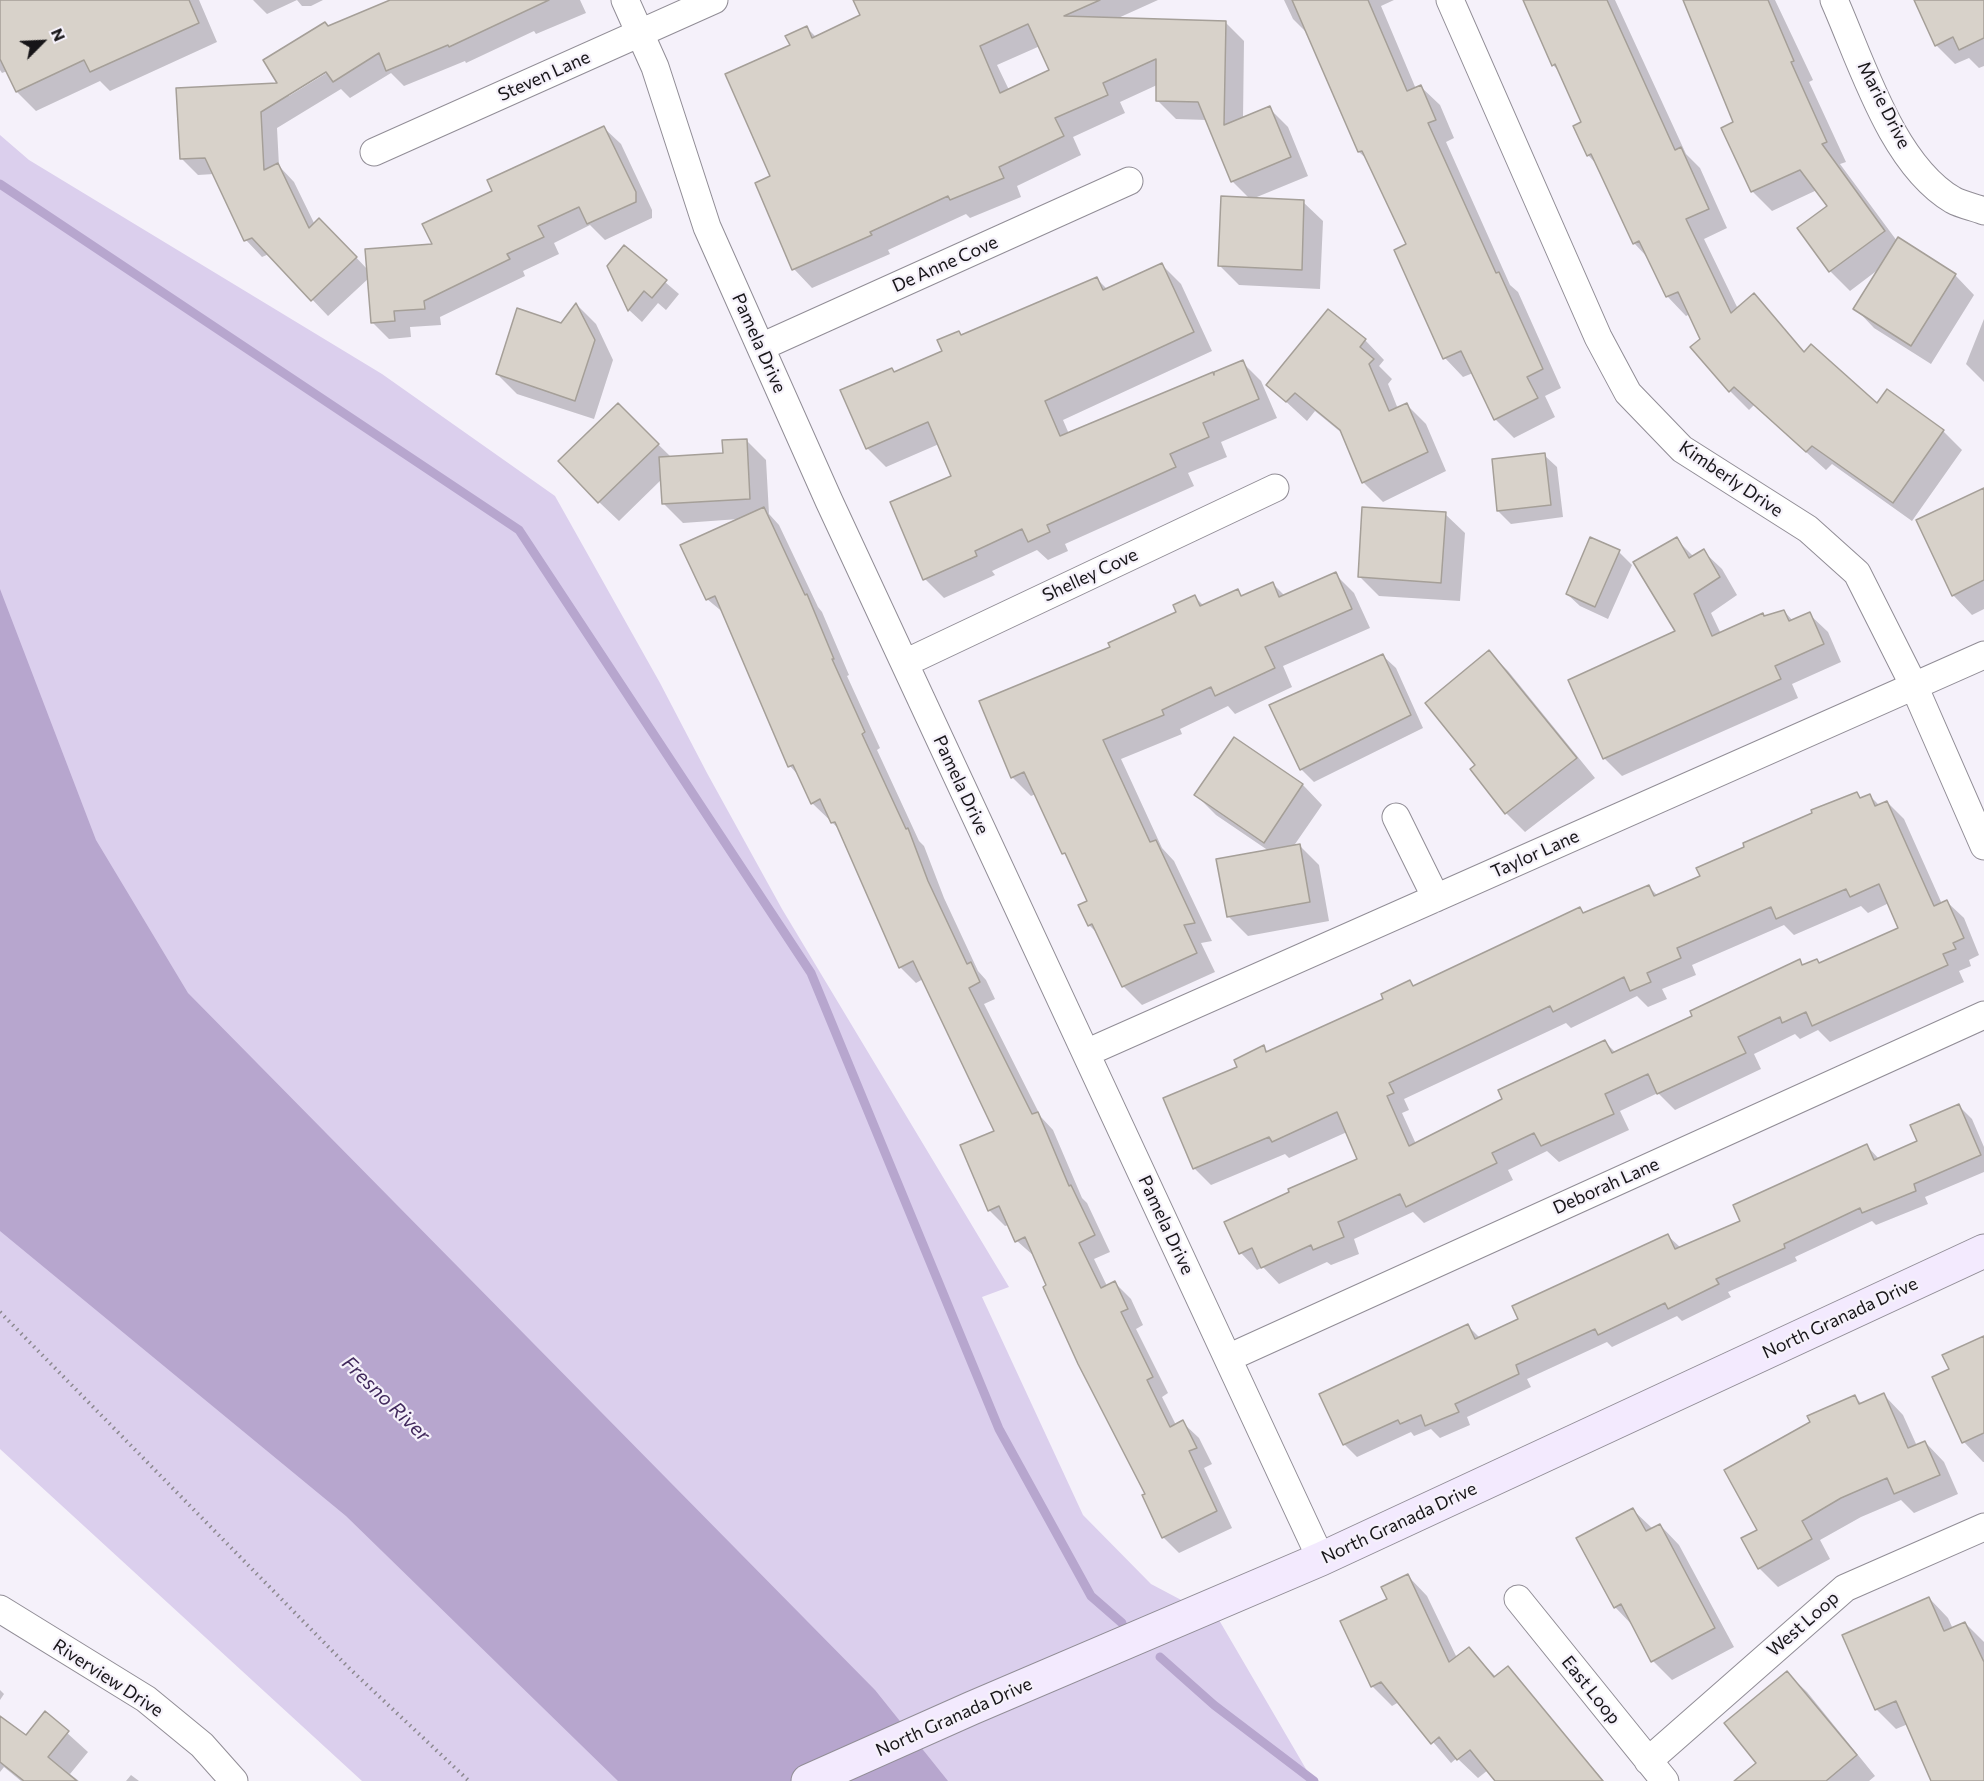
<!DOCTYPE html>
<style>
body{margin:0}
#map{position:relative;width:1984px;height:1781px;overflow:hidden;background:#f5f1fa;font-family:Commissioner,sans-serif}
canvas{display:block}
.north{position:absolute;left:12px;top:12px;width:60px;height:60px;-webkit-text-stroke:4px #f5f1fa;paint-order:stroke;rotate:66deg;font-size:16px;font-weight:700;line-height:24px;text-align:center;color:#171518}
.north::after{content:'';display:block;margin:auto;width:21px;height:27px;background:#171518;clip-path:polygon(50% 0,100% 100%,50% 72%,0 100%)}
</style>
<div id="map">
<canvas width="1984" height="1781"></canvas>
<div class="north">N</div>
</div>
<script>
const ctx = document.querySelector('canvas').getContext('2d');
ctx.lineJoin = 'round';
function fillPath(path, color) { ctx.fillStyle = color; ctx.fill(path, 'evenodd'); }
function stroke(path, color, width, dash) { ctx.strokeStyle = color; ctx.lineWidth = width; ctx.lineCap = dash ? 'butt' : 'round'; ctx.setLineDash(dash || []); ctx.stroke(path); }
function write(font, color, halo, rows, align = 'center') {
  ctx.font = font + ' Commissioner,sans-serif'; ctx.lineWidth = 4.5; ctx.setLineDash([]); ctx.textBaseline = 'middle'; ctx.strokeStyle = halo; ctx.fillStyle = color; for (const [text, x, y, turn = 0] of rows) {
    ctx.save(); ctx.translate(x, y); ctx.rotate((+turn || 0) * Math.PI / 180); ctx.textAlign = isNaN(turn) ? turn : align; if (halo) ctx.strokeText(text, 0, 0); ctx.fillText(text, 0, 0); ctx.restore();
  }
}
fillPath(new Path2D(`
 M0,135L29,160L382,374L555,496L660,683L707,773L782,909L1009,1287L982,1297L1083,1515L1151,1584L1219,1620L1313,1781H362L0,1449Z`), '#dbcfed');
fillPath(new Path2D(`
 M0,589L96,840L188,993L875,1690L948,1781H618L346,1516L0,1231Z`), '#b7a6ce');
fillPath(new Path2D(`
 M5,0H199L217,42L110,91L100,81L36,111L17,92L7,71L2,73L0,70V2Z
 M253,0H323L311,6H302L297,0L267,14Z
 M394,0H580L586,13L536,34L534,31L466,63L465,61L404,86L391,73L350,98L341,89L277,128L279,166L294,182L315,225L336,236L368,270L434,245L494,192L604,128L621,144L652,210V218L605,240L590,225L554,243L559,254L523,271L525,276L440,317L441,325L410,327L411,337L389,339L372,322L369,278L328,316L269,254L262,257L246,240L214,174L198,175L181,158L280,84L329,28ZM332,66L333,69L289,96V93Z
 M889,0H1158L1116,19L1225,22L1244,41L1243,119L1269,108L1288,127L1308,176L1252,199L1303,202L1323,221L1320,289L1239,285L1220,266L1250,199L1232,181L1207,120L1176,119L1157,100V85L1120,102L1125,113L1073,137L1081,155L1017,186L1021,197L970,218L966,214L888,250L890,254L812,288L794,269L772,177L792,46L807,28L816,37ZM1040,46L1051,70L1009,90L997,65Z
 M1284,0H1394L1381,6L1416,89L1421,87L1440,105L1454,138L1446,142L1510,285L1518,292L1561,388L1545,396L1555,417L1514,438L1495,419L1473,373L1463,377L1445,358L1408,245L1369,161L1359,152L1309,35L1293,19Z
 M1524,0H1615L1686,154L1700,168L1727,228L1704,239L1738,309L1753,295L1805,353L1877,405L1887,391L1943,431L1962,450L1912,521L1832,464L1826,470L1754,405L1749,410L1730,391L1690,314L1686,316L1667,296L1648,258L1634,243L1598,166L1588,155L1583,123L1559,71L1553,65Z
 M1685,0H1775L1813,80L1809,82L1846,162L1840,164L1897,241L1955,275L1974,295L1931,364L1874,328L1855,308L1879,269L1850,291L1830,271L1799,229L1829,207L1817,190L1772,211L1752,191L1735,123Z
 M1915,0H1984V66L1979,68L1969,58L1955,64L1936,45Z
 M624,247L679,294L666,310L658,303L642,322L629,310L609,266Z
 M1162,265L1181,284L1212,351L1063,420L1069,434L1215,377L1242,362L1261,381L1277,418L1221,442L1227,457L1188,473L1194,486L1065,544L1068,551L1048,560L1037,550L992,571L995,575L944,598L925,579L953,477L939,444L886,467L867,448L895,373L944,352L962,336L1097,279L1108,290Z
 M577,305L596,324L613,360L594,419L517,394L497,374L561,324Z
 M1984,319V382L1966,364Z
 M1365,340L1384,360L1379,366L1392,379L1388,384L1398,409L1407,405L1426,424L1446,471L1383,502L1364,483L1343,434L1315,411L1307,421L1268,385Z
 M618,405L672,458L724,455L746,440L766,460L769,514L779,525L818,607L822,612L849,675L847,676L880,748L877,750L919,841L924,846L944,898L978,971L986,980L995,999L984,1004L1041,1117L1053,1130L1082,1198L1087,1203L1110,1252L1094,1259L1107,1286L1115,1283L1131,1299L1143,1325L1136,1329L1168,1393L1162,1397L1176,1425L1182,1422L1199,1438L1212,1464L1204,1468L1232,1528L1179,1553L1163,1537L1147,1495L1034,1256L1017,1241L1009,1225L1005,1226L989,1210L996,1131L923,979L916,983L900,967L840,830L812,803L799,776L790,766L725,614L707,599L739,519L683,523L663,503L662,479L619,521L599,502Z
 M1544,455L1557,467L1563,517L1511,524L1498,511Z
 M1984,498V609L1972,615L1953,595Z
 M1445,514L1465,533L1460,601L1379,596L1359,576Z
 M1676,539L1694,557L1703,551L1722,569L1737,595L1711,613L1721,634L1784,611L1793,621L1809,614L1828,632L1841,662L1792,684L1798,698L1622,776L1604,758L1677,632Z
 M1619,552L1632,565L1608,619L1580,606L1567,594Z
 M1335,574L1354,593L1370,628L1283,666L1292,687L1235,714L1228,706L1180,729L1182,734L1121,759L1162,848L1174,861L1212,941L1201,943L1215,972L1142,1005L1123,986L1100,936L1089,925V902L1036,794L1031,796L1012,777L1112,648L1178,612L1195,597L1204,606L1237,591L1243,596L1273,584L1285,596Z
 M1489,652L1508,671L1595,778L1525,832L1506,813L1478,766Z
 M1383,656L1396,668L1423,728L1314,782L1301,769Z
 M1235,739L1303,785L1322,805L1293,847L1300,846L1319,865L1329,921L1248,936L1228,916L1269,851L1216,815L1196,795Z
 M1857,794L1862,799L1870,796L1880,806L1887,802L1904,819L1942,904L1947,902L1964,918L1979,955L1969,960L1971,966L1959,971L1964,982L1830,1042L1818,1030L1800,1039L1795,1034L1754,1054L1761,1069L1675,1110L1658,1093L1620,1111L1629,1130L1559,1162L1547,1151L1508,1170L1513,1180L1424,1223L1413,1212L1354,1239L1359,1254L1331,1265L1327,1262L1279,1284L1263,1267L1257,1270L1241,1253L1226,1223L1359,1160L1347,1132L1289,1158L1285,1154L1211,1185L1195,1169L1165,1099L1239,1068L1263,1047L1268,1052L1385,1000L1410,982L1415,987L1580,908L1585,914L1648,886L1658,896L1702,877L1746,847ZM1889,903L1900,928L1820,964L1816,960L1804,966L1799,961L1694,1017L1616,1053L1605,1042L1504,1099L1416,1144L1402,1113L1409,1110L1404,1099L1566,1023L1571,1028L1637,996L1648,1007L1667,999L1662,989L1696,975L1692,965L1784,925L1794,935L1861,906L1868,913Z
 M1959,1106L1972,1119L1984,1147V1172L1925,1197L1928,1204L1876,1225L1872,1221L1795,1257L1797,1261L1728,1292L1731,1297L1682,1321L1677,1316L1612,1347L1607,1342L1527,1379L1531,1387L1467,1417L1470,1425L1440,1438L1431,1429L1414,1436L1411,1432L1357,1457L1344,1444L1468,1326L1480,1338L1520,1320L1668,1236L1681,1248L1742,1222L1867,1146L1879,1159L1919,1142Z
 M1984,1337V1462H1983L1964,1442L1934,1377L1951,1370Z
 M1884,1395L1903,1415L1917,1446L1925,1442L1944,1462L1958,1494L1914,1513L1901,1500L1861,1517L1820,1540L1830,1559L1778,1587L1759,1568V1530L1855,1397L1862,1404Z
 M1633,1510L1653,1529L1660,1525L1679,1545L1734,1647L1672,1680L1653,1661L1635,1628L1615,1607Z
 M1408,1576L1427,1596L1457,1658L1469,1649L1496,1677L1507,1668L1604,1781H1497L1488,1770L1478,1778L1457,1758L1451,1763L1399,1702L1392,1706L1372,1686L1389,1599Z
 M1929,1598L1948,1618L1953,1629L1965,1623L1984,1642V1781H1932L1908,1724L1896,1729L1876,1709L1844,1636Z
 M1787,1673L1807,1692L1875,1776L1869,1781H1744L1759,1763Z
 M0,1690L4,1694L0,1700Z
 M45,1713L88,1752L70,1774L79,1781H21L4,1767L0,1772V1718L26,1737Z
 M131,1775L139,1781H126Z`), '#0003');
stroke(new Path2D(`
 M0,184L519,530L811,973L999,1429L1091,1596L1122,1623
 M1160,1657L1214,1705L1314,1781`), '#b7a6ce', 9);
const building = new Path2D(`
 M0,0H189L199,23L90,72L84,60L16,92L0,59Z
 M390,0H549L449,47L448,45L386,71L379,53L333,82L326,72L261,112L264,170L278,163L309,228L319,218L357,257L311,301L252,238L244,241L205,158L180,159L176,88L277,83L263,60L325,22L328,26Z
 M853,0H1100L1064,16L1226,21L1224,125L1270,106L1291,157L1231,182L1198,102L1156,101V59L1103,83L1108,95L1055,118L1064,136L999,167L1004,178L950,200L948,196L870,232L872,235L792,270L755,183L770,176L725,74L790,45L785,36L807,26L812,38L860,15ZM1028,24L1049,70L1000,93L980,46Z
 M1292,0H1368L1407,91L1421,85L1436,120L1428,123L1496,273L1499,272L1543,369L1527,377L1538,398L1494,420L1461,351L1443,359L1394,250L1406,244L1362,151L1358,152Z
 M1523,0H1607L1675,150L1681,147L1709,209L1686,219L1731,313L1754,293L1804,352L1811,344L1877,403L1887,389L1944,430L1893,503L1812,446L1806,452L1734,387L1729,392L1690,347L1700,339L1678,292L1666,297L1639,241L1633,244L1591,154L1587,156L1573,126L1581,122L1555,64L1552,66Z
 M1683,0H1768L1794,61L1791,62L1827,142L1822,144L1885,231L1829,272L1797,228L1827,206L1800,170L1751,192L1721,128L1733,122Z
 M1914,0H1984V38L1959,50L1953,37L1935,46Z
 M604,126L636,192V202L587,224L579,207L538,226L544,237L507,254L510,259L424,301L425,309L394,311L395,321L371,323L365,249L432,244L422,224L492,191L487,180Z
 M1221,196L1304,200L1302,270L1218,266Z
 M1898,237L1956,274L1911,346L1853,309Z
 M624,245L667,280L652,298L644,291L628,311L607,266Z
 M1162,263L1194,332L1045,401L1060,436L1213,372L1214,375V372L1243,360L1259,399L1203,423L1209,437L1170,454L1176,467L1047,525L1050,532L1028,542L1022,529L975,551L977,556L923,580L890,502L951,476L928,422L866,449L840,390L892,368L894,372L942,351L937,340L959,331L961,335L1097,277L1103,290Z
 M576,303L595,340L575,401L496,374L517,308L561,323Z
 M1328,309L1366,339L1360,347L1374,359L1369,364L1389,411L1407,403L1428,452L1362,483L1340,430L1295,393L1286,402L1266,385Z
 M618,403L659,444L598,503L558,461Z
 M747,439L750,499L662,504L659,457L723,453L722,440Z
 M1545,453L1551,505L1497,511L1492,459Z
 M1984,488V580L1952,596L1916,520Z
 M764,507L805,595L807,594L834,659H832L865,732L862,734L906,829L908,828L928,881L967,964L971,962L980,982L969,988L1032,1114L1038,1112L1069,1186L1071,1185L1095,1235L1079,1243L1101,1288L1115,1281L1128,1309L1121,1312L1153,1377L1147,1380L1170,1427L1183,1420L1197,1448L1189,1451L1217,1511L1162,1538L1142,1495L1145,1494L1078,1364L1043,1287L1046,1285L1025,1237L1015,1242L999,1206L988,1211L960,1145L994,1131L913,961L899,968L835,822L831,823L820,799L811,804L793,765L788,767L715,596L706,600L680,545Z
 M1362,507L1446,512L1441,583L1358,577Z
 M1590,537L1620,550L1595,607L1566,594Z
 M1677,537L1689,558L1704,549L1720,577L1694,594L1712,636L1763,613L1764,616L1784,610L1789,621L1810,612L1824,644L1775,666L1781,679L1603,759L1568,680L1675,631L1633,562Z
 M1336,572L1352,609L1265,647L1275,668L1215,696L1211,687L1162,710L1164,715L1103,740L1150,842L1156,840L1195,923L1184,925L1197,953L1122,987L1092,924L1088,926L1078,905L1087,901L1065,853L1062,854L1024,772L1011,778L979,701L1110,647L1108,643L1176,612L1173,605L1195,595L1200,606L1238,589L1241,596L1273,582L1279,597Z
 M1489,650L1577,758L1505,814L1470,769L1475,765L1425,703Z
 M1383,654L1411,715L1300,770L1269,705Z
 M1234,737L1303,784L1264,843L1194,795Z
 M1857,792L1860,798L1870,794L1875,806L1887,801L1934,906L1947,900L1964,938L1953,943L1956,949L1943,954L1948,965L1812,1026L1806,1012L1782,1023L1780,1017L1738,1037L1746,1053L1657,1094L1648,1074L1605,1094L1614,1114L1541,1146L1534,1133L1492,1153L1497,1163L1406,1207L1400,1194L1338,1222L1344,1237L1313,1250L1311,1245L1261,1268L1252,1248L1239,1254L1224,1222L1289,1192L1288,1189L1357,1159L1337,1112L1272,1142L1269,1137L1193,1169L1163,1098L1237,1067L1234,1060L1264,1045L1266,1052L1383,999L1381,994L1410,980L1413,986L1580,907L1583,913L1649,885L1654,896L1700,876L1696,868L1744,847L1743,843L1812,813L1811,810ZM1879,884L1898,928L1819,963L1817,959L1802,965L1800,959L1690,1011L1692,1016L1612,1053L1605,1040L1498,1090L1502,1099L1409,1146L1387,1096L1394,1093L1389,1083L1550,1006L1553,1012L1624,977L1630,991L1651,982L1647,973L1681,958L1677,948L1771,907L1776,919L1846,889L1850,897Z
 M1300,844L1310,902L1227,917L1216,859Z
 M1959,1104L1981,1155L1914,1184L1916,1191L1862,1213L1860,1208L1784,1244L1785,1248L1716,1279L1719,1284L1668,1309L1665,1303L1598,1335L1595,1329L1516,1365L1519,1374L1455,1404L1459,1412L1425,1426L1421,1415L1400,1424L1398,1420L1343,1445L1319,1394L1468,1324L1475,1339L1518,1319L1512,1306L1668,1234L1675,1249L1740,1221L1733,1205L1867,1144L1874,1160L1917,1141L1910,1125Z
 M1984,1336V1433L1962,1443L1932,1377L1949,1369L1942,1355Z
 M1884,1393L1908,1448L1925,1441L1940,1475L1894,1494L1887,1478L1841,1498L1802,1521L1812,1539L1758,1569L1741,1538L1757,1530L1724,1470L1810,1422L1807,1416L1855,1395L1859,1404Z
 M1633,1508L1646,1531L1660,1524L1715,1628L1651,1662L1621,1604L1614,1608L1576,1538Z
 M1408,1574L1449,1662L1469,1647L1494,1677L1508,1666L1603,1781H1495L1470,1750L1457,1760L1439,1737L1431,1744L1381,1682L1371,1687L1340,1621L1387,1599L1381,1587Z
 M1929,1597L1944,1631L1965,1622L1984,1662V1781H1931L1896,1701L1875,1710L1842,1635Z
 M1787,1671L1857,1755L1826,1781H1734L1756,1763L1724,1723Z
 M45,1711L69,1731L48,1757L77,1781H24L0,1762V1716L26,1735Z`);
fillPath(building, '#d8d2ca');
stroke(building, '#a59f98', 1.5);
const street = new Path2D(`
 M625,0L655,67L707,227L829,501L1321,1559
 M1450,0L1598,337L1628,393L1682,449L1808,529L1857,573L1914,686L1984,846
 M1834,0C1862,63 1892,164 1953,200C1962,205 1974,207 1984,211
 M374,152L714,0
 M761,347L1129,181
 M905,663L1275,488
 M1396,817L1436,898
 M1086,1053L1984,655
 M1228,1358L1984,1015
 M1518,1599L1665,1781
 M0,1609L146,1699L202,1745L234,1781
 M1648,1761L1845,1588L1984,1527`);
const secondary = new Path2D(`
 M808,1781L972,1708L1321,1559L1984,1251`);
stroke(street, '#918d96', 29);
stroke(secondary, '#918d96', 35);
stroke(new Path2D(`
 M0,1312L350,1669L469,1781`), '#8c898f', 4, [1.5, 4.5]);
stroke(street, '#fff', 27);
stroke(secondary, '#f3eafe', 33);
write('18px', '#171518', '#f5f1fa', [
 ["Steven Lane",544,76,-24],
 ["Marie Drive",1884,105,63],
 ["De Anne Cove",945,264,-24],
 ["Pamela Drive",759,343,66],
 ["Kimberly Drive",1731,479,34],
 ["Shelley Cove",1090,575,-25],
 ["Pamela Drive",961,785,65],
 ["Taylor Lane",1535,854,-24],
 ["Deborah Lane",1606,1186,-24],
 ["Pamela Drive",1166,1225,65],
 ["North Granada Drive",1840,1318,-25],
 ["North Granada Drive",1399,1523,-25],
 ["West Loop",1803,1624,-41],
 ["Riverview Drive",108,1678,33],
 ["East Loop",1591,1690,51],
 ["North Granada Drive",954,1717,-24]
]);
write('italic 20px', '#422a5d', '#f5f1fa', [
 ["Fresno River",386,1399,44]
]);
</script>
